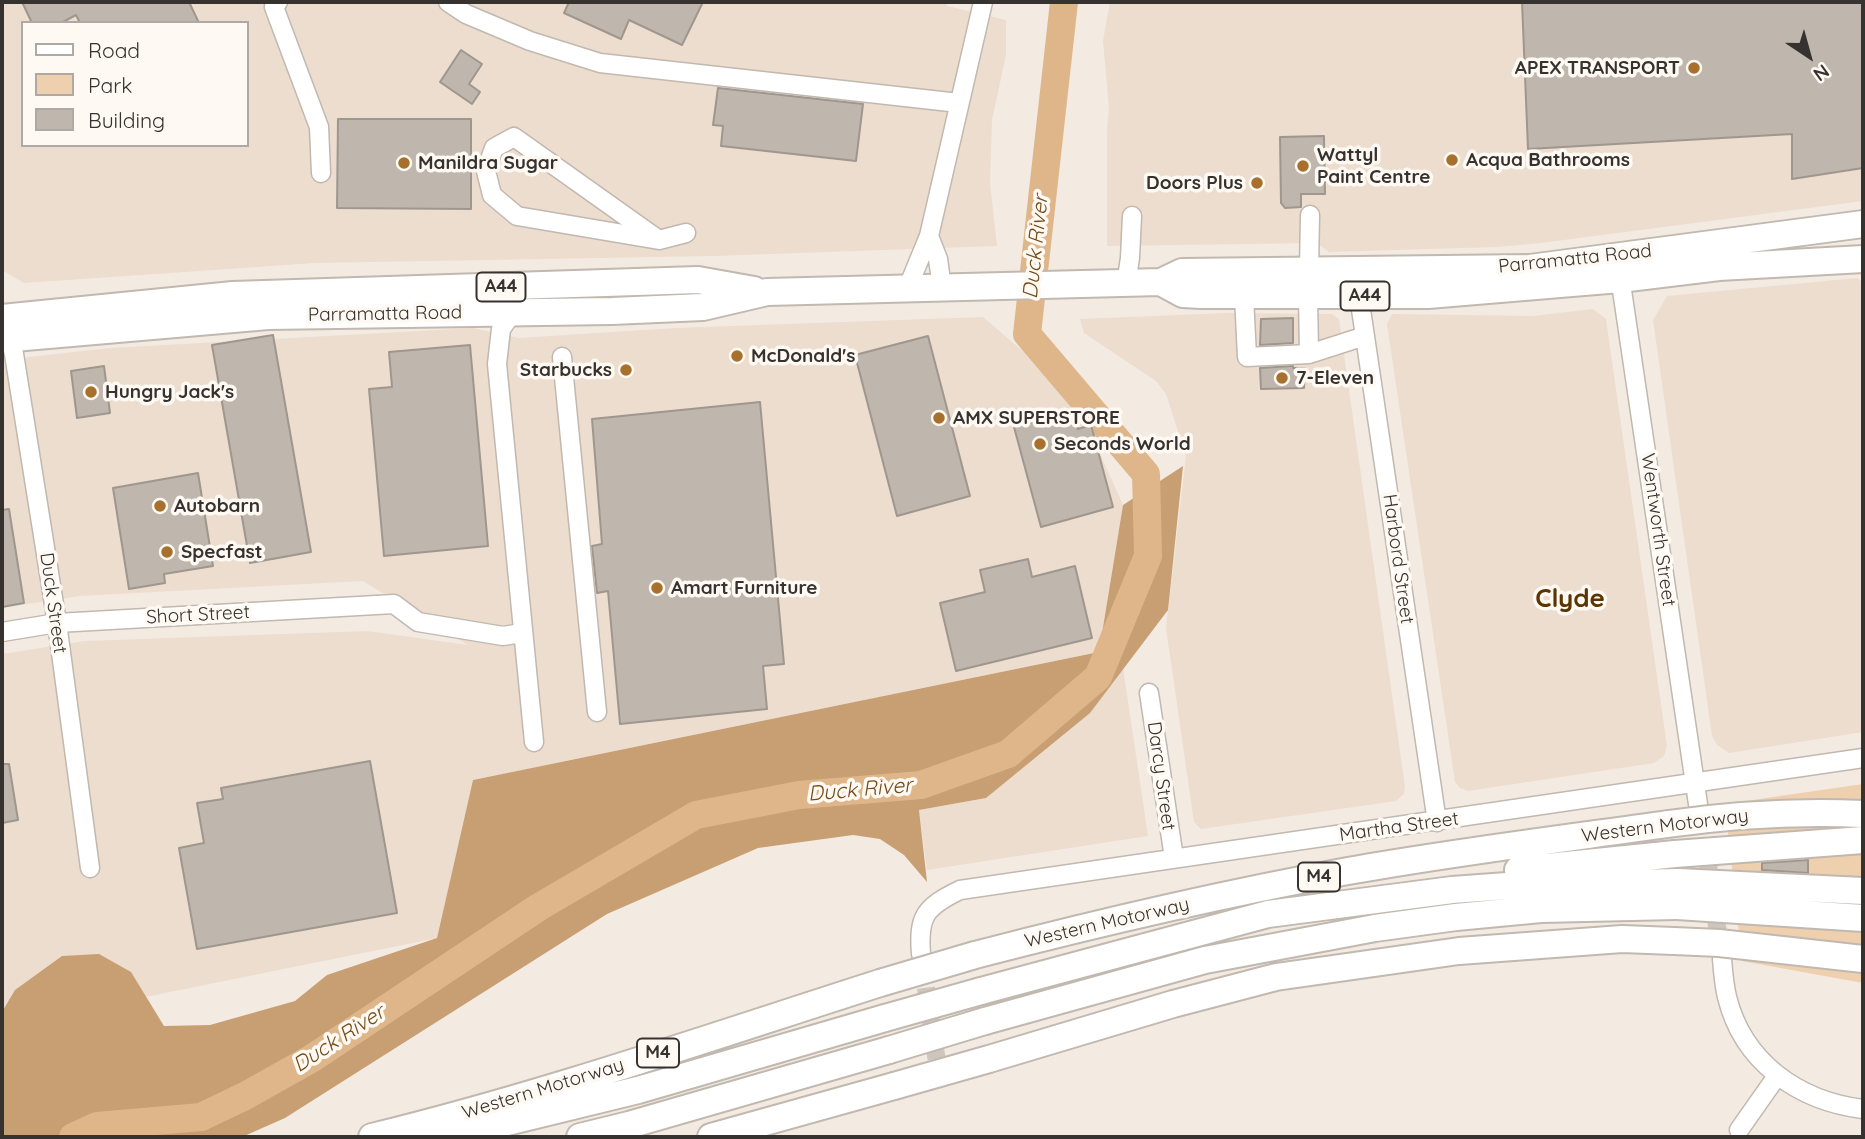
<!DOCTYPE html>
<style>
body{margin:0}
#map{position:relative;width:1865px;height:1139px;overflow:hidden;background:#f3ebe1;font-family:Quicksand,sans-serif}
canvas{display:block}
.frame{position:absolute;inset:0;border:4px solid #36322f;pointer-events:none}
.legend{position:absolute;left:21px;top:21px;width:228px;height:126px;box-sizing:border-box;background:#fef9f3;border:2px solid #aea9a5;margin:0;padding:9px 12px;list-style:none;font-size:21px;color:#36322f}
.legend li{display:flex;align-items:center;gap:14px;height:35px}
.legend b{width:35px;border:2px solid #aea9a5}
.north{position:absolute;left:1774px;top:21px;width:70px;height:70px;-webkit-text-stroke:5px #fef9f3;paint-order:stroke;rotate:144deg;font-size:19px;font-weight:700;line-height:28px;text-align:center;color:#36322f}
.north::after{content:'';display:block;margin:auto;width:24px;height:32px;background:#36322f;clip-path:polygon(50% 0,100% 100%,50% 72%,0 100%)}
</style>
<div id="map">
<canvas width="1865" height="1139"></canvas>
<div class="frame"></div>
<ul class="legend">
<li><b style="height:9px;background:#fff"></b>Road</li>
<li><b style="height:19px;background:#eecfae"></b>Park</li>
<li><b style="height:19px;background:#bfb6ae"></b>Building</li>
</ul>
<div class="north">N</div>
</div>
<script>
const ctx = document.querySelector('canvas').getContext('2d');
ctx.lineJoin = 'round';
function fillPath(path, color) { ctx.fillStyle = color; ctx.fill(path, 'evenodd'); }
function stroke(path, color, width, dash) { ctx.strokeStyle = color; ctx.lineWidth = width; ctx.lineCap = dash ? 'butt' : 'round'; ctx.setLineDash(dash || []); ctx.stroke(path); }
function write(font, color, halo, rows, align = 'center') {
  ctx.font = font + ' Quicksand,sans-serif'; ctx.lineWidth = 7; ctx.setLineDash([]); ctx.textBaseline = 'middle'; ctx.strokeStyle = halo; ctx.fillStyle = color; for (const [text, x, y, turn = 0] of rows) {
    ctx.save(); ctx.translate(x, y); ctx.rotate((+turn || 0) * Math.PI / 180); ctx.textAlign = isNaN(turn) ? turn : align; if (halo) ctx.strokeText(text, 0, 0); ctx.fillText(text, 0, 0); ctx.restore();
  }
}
fillPath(new Path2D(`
 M2,2H947V6L1006,20V55L992,120L990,183L997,246L714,256L315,263L24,283L2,270ZM23,23H247V145H23Z
 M1110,2H1863V201L1541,243L1497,247L1329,252L1317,243L1107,246V132L1109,108L1103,41Z
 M1857,278L1863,283V732L1729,753L1717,745L1712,736L1653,320L1667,296Z
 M1593,309L1606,319L1667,746L1664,756L1654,763L1468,791L1460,788L1455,782L1387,324L1392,314L1533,316Z
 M1228,313L1332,314L1339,319L1405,787L1404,794L1396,801L1201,829L1194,822L1166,628L1186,456L1166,394L1156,381L1084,333L1080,319Z
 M983,317L1074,395L1123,505L1099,652L473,780L437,938L2,1026V654L85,641L367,631L468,645L363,581L80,596L2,608V360L110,348L473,328L519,338L675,328Z
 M1122,661L1148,836L927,870L919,810L986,798Z`), '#ecddce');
fillPath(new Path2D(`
 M1863,784V983L1742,961L1725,804Z`), '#eecfae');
fillPath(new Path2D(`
 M1183,466L1168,610L1090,713L986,798L919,810L927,882L904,855L880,839L853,835L758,848L607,914L285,1118L242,1137H2V1012L15,990L62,956L99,954L131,972L164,1026L210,1025L295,1001L327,975L437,938L473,780L1099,652L1123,505Z`), '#c79f73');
stroke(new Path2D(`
 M73,1137L97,1126L201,1117L245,1096L311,1059L539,907L696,815L799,795L921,785L1008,754L1098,677L1148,556L1146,474L1027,334L1064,2`), '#dfb68a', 28);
const building = new Path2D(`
 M22,2H189L199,23H80L76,15L61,23H32Z
 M569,2H703L682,45L629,20L621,39L564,13Z
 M1522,2H1863V168L1792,179V134L1528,149Z
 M461,50L482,64L469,84L480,92L472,104L440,82Z
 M718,88L863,104L856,161L721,146L723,126L713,125Z
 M338,119H471V209L337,208Z
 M1324,136L1325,194H1301V207L1285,208L1281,203L1280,137Z
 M1293,318V343L1260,345L1261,319Z
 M273,335L311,552L250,563L212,345Z
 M928,336L970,496L897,516L855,355Z
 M470,345L488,546L384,556L369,389L392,387L389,352Z
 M104,366L110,413L77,418L71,371Z
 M1293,366V368H1305L1304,388L1261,389L1260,368Z
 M760,402L784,664L763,666L767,709L620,724L608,591L597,593L592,546L602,544L592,419Z
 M1073,411L1078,429L1091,425L1113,507L1041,527L1014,427Z
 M198,473L213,566L164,574L165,583L129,589L113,488Z
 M9,509L24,603L2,607V510Z
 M1028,559L1032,577L1075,566L1092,638L956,671L940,603L985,592L980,570Z
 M370,761L397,913L197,949L179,848L204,843L197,803L223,799L221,788Z
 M2,764H9L18,820L2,823Z
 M1808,860V873L1762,870V863Z`);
fillPath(building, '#bfb6ae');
stroke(building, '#9f978e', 2);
stroke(new Path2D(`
 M1700,811L1721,953
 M922,961L940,1082`), '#cdc6bd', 18, [18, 9]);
const minor = new Path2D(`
 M278,2L274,7L319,127L321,173
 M448,2L466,14L530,41L600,63L959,103
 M929,236L938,259L942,287
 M659,240L514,137L494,148L486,171L492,195L517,216L659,240L686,233
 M1309,269L1310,215
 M1619,270L1698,804
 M1126,284L1130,258L1132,216
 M908,287L929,236L983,2
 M1244,296L1247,357L1309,354
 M1308,296L1309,354L1365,336
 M1359,296L1437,822
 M513,312L501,329L497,364L534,742
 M10,338L14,354L57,623L90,868
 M562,357L597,712
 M2,632L57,623L394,604L418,622L503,636L522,633
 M1149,693L1174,858
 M921,954C918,916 925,907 960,890L1863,758
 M1722,959C1723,972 1724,985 1727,997C1743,1062 1798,1101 1863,1109
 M1739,1130L1777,1076`);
const highway = new Path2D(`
 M1161,282L1183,294L1201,295H1428L1620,279L1719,267L1863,259
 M2,318L233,295L698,280L754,290
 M2,339L268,316L612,311L703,307L767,292L1161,282L1182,272L1530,268L1863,224
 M1518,870L1675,854
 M975,955C1098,923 1222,894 1348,871C1454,852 1561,839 1668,824
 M981,991L1268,914L1452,890L1507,886L1678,882
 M985,1021L1205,960L1375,928L1456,917L1541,909L1677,906
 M989,1059L1173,1004L1276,977L1459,951L1622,939L1674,941
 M372,1137C544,1095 711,1037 880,983
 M446,1137L638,1090L885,1018
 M580,1137L629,1125L889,1050
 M711,1137L894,1086`);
stroke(minor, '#c1b8af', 21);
stroke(highway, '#c1b8af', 30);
stroke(minor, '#fff', 18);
stroke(highway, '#fff', 26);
const highwayBridge = new Path2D(`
 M1668,824C1732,815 1798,811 1863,814
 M1675,854L1863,840
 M1678,882L1863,891
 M1677,906L1863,918
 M1674,941L1719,943L1863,959
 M880,983L975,955
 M885,1018L981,991
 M889,1050L985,1021
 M894,1086L989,1059`);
stroke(highwayBridge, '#c1b8af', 30, []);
stroke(highwayBridge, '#fff', 26);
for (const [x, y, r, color] of [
 [1694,68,7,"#a7702c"],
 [1452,160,7,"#a7702c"],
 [404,163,7,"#a7702c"],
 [1303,166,7,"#a7702c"],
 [1257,183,7,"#a7702c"],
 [737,356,7,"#a7702c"],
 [626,370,7,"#a7702c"],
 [1282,378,7,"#a7702c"],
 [91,392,7,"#a7702c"],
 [939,418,7,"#a7702c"],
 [1040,444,7,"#a7702c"],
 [160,506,7,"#a7702c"],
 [167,552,7,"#a7702c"],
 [657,588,7,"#a7702c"]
]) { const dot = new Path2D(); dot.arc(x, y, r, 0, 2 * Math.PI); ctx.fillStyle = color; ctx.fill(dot); stroke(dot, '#fef9f3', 2.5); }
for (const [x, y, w] of [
 [501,287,49],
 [1365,296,49],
 [1319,877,42],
 [658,1053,42]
]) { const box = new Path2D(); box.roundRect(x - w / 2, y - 14.5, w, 29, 5); ctx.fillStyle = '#fef9f3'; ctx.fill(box); stroke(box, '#36322f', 2); }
write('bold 18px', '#36322f', null, [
 ["A44",501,287],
 ["A44",1365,296],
 ["M4",1319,877],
 ["M4",658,1053]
]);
write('bold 19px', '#36322f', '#fef9f3', [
 ["APEX TRANSPORT",1680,68,"right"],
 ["Wattyl",1317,155],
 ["Paint Centre",1317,177],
 ["Acqua Bathrooms",1466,160],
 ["Manildra Sugar",418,163],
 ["Doors Plus",1243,183,"right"],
 ["McDonald's",751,356],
 ["Starbucks",612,370,"right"],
 ["7-Eleven",1296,378],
 ["Hungry Jack's",105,392],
 ["AMX SUPERSTORE",953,418],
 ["Seconds World",1054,444],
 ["Autobarn",174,506],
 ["Specfast",181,552],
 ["Amart Furniture",671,588]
], 'left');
write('19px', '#36322f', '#fef9f3', [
 ["Parramatta Road",1575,259,-6],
 ["Parramatta Road",385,314,-1],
 ["Wentworth Street",1658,530,82],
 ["Harbord Street",1398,559,82],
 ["Duck Street",53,603,82],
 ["Short Street",198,615,-3],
 ["Darcy Street",1161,776,82],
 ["Western Motorway",1665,826,-7],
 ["Martha Street",1399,827,-8],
 ["Western Motorway",1107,923,-13],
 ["Western Motorway",543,1089,-17]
]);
write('italic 21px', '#734b19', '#fef9f3', [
 ["Duck River",1036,247,-84],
 ["Duck River",860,790,-5],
 ["Duck River",339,1039,-33]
]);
write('bold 26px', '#5b3602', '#fef9f3', [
 ["Clyde",1570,599]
]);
</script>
